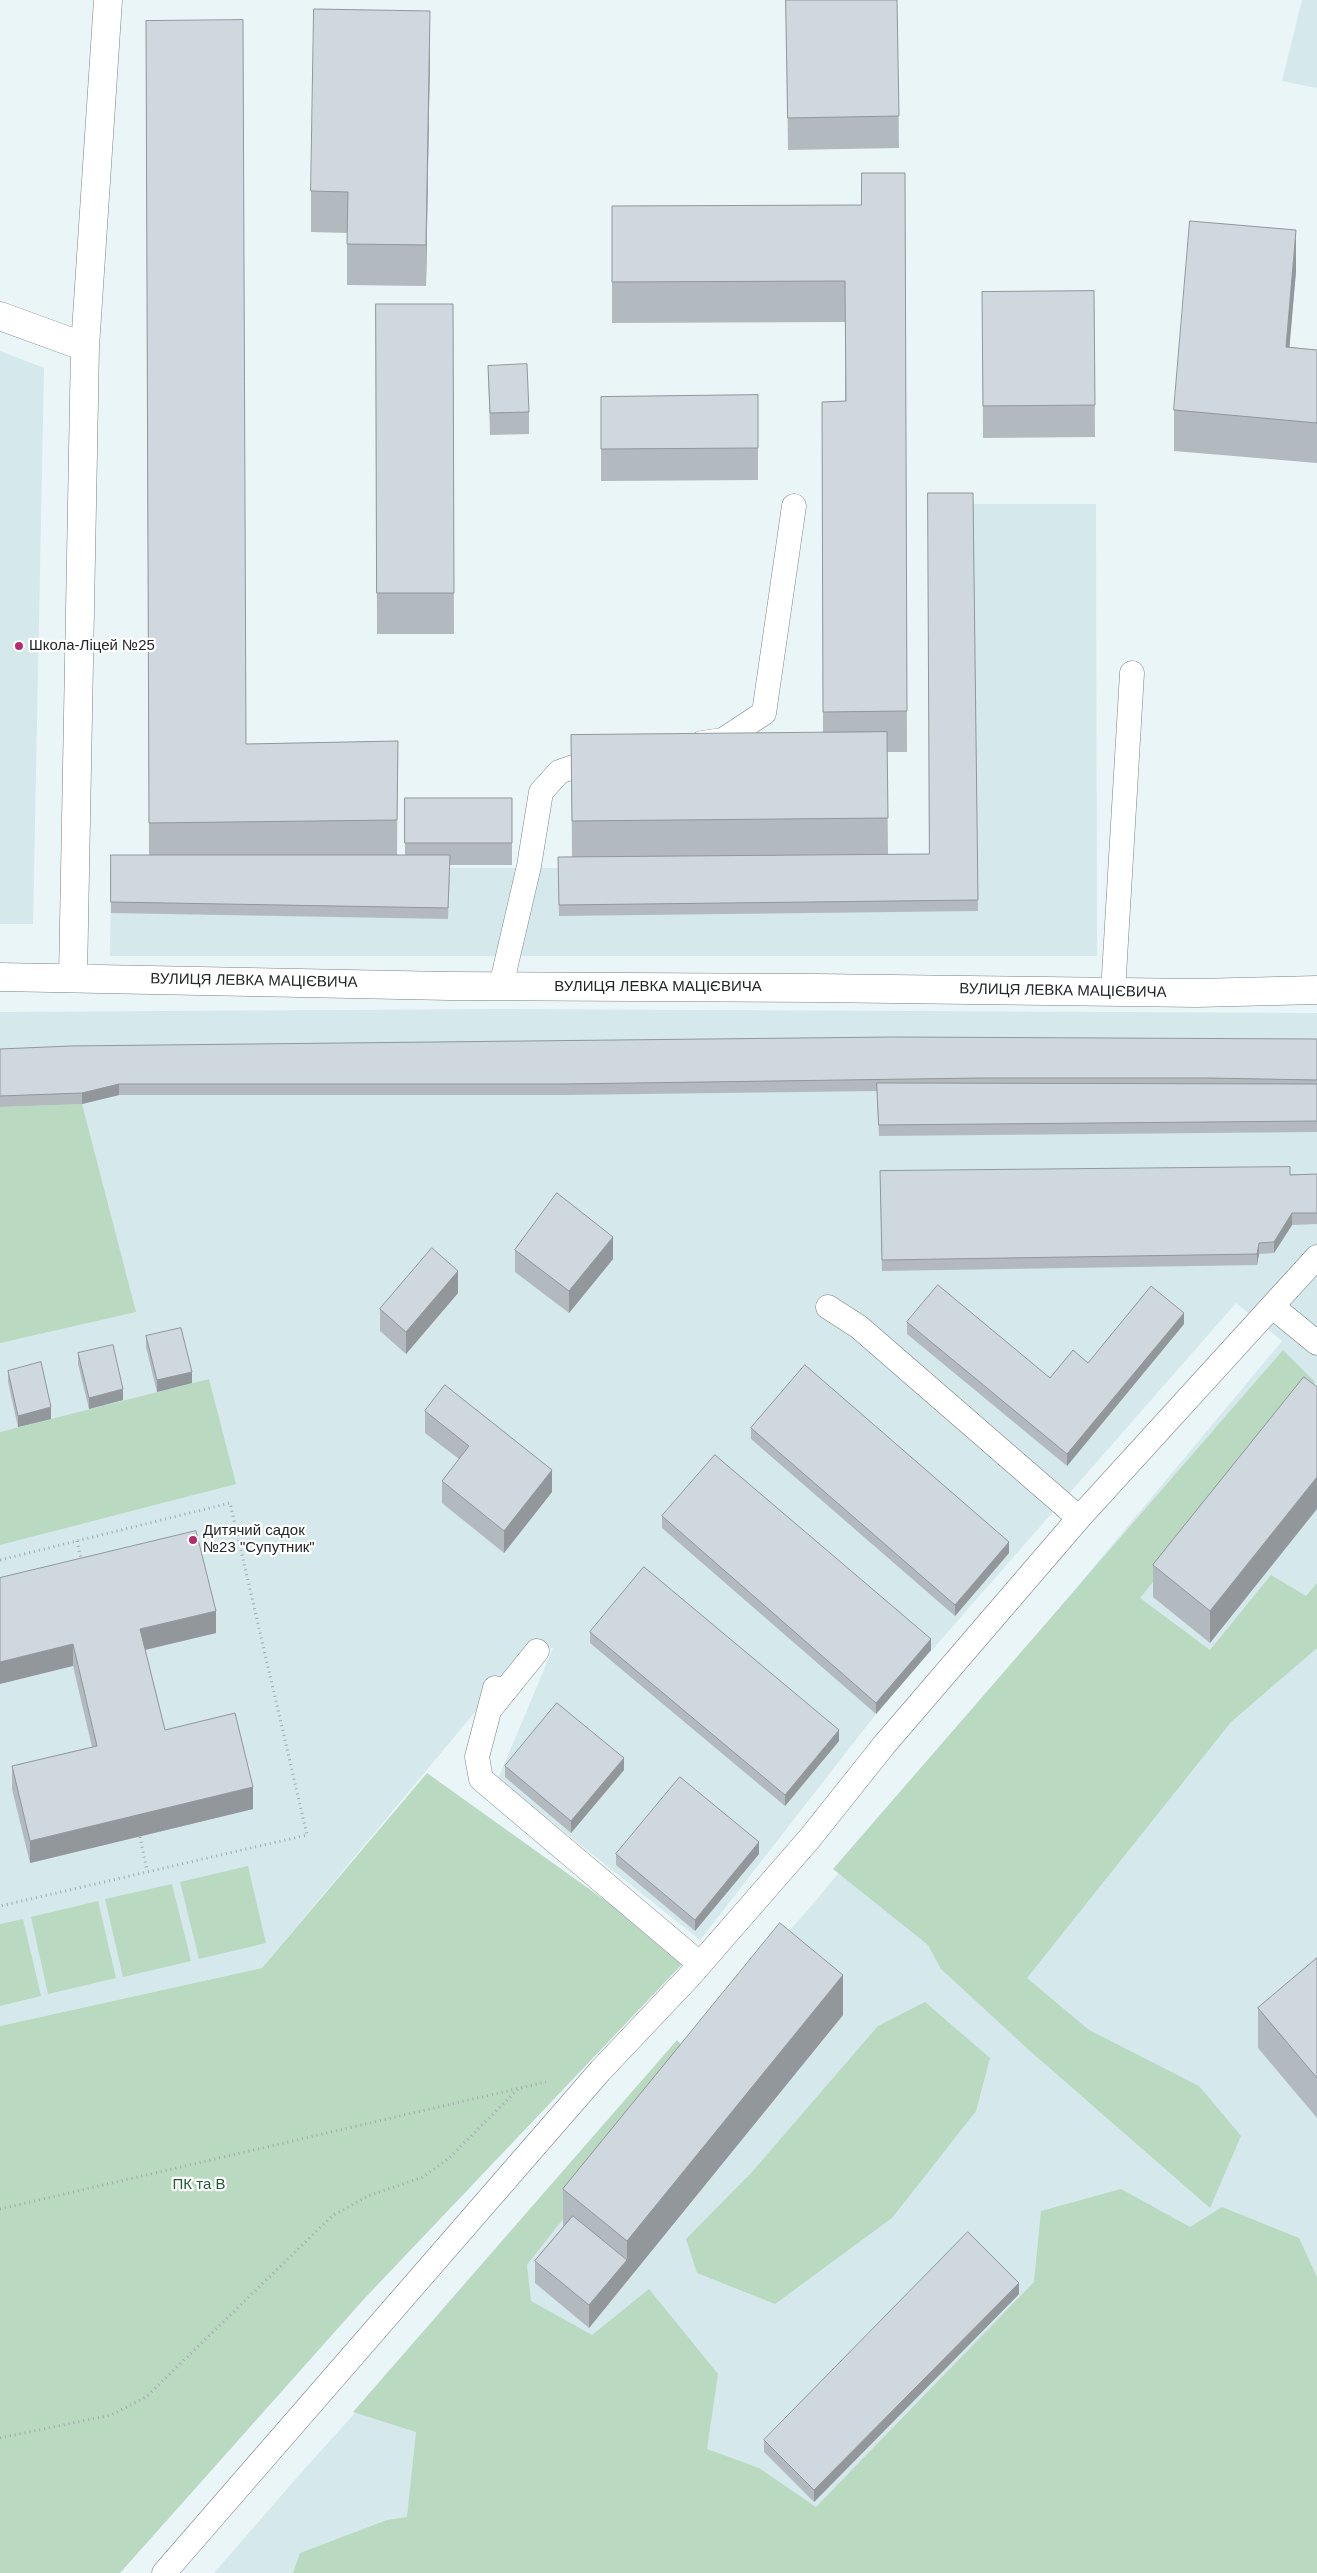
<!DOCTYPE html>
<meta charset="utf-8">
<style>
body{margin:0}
canvas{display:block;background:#eaf5f8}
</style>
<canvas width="1317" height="2573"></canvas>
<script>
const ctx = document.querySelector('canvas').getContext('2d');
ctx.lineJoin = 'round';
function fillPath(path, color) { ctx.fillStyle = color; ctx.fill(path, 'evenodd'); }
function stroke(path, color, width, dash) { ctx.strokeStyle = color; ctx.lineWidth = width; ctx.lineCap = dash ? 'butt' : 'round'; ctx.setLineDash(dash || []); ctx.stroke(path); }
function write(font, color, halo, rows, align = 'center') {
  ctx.font = font + ' Arial,sans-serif'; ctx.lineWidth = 4.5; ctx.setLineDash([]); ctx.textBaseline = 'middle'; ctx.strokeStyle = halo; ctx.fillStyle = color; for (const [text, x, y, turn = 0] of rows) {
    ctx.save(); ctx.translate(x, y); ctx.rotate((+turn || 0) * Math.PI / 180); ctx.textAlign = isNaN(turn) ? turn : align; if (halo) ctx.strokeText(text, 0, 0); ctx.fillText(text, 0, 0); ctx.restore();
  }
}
fillPath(new Path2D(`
 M1302,0H1317V88L1282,81Z
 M0,351L44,368L33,924H0Z
 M928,504H1096L1097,956H110L111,867L558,868L929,865Z
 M502,1009L1317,1013V2573H214L300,2474L807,1911L1282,1341L1236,1303L876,1714L700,1940L498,1779L553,1648L537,1651L495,1688L262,1968L0,2026V1012Z`), '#d5e8ec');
fillPath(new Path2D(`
 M82,1104L136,1312L0,1343V1107Z
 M1283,1350L1315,1382L1140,1598L1210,1650L1271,1575L1306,1596L1317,1583V1648L1231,1722L1027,1978L1089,2030L1199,2086L1241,2136L1210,2208L1030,2051L941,1969L928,1945L833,1869Z
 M209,1379L236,1484L0,1545V1432Z
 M427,1773L687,1959L364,2299L120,2573H0V2026L262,1968Z
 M248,1866L266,1943L199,1959L180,1882Z
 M172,1884L191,1961L123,1977L105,1899Z
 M98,1901L116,1978L48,1994L31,1917Z
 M23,1919L41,1996L0,2006V1924Z
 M925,2002L990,2058L976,2111L892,2218L775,2304L697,2273L686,2239L752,2172L878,2026Z
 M677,2040L691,2055L527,2265L531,2301L592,2335L649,2289L718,2374L707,2449L759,2468L816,2507L1034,2282L1041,2211L1121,2189L1190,2227L1222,2207L1299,2238L1317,2277V2573H293L300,2553L387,2520L407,2517L416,2432L353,2412Z`), '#bad9c1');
const service = new Path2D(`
 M702,743L723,740L764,713L794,506
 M501,986L529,866L541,792L559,772L602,757
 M1113,992L1132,673
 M828,1307L859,1327L1079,1518
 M1273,1307L1317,1343
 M495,1688L477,1757L481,1779L700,1964
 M491,1708L537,1651
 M164,2573L600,2071L688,1978L810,1838L884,1745L1079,1518L1317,1257`);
const minor = new Path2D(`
 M0,316L85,347
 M0,977L449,986L816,988L1197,993L1317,990
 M73,977L85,347L108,0`);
stroke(service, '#798384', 25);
stroke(minor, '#798384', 29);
stroke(new Path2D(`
 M77,1541L82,1563
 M0,1560L230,1503L307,1835L0,1906
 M140,1837L147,1870
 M0,2209L546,2082
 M0,2438L111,2415L146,2397L332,2216L368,2196L423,2177L448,2159L519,2088`), '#a0a9ab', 3, [1, 4]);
stroke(service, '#fff', 24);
stroke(minor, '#fff', 28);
fillPath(new Path2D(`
 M786,0H897L899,148L788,150Z
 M146,21L246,744L398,741L397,855H405V798H512V865H450L448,919L111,913V855H149Z
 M430,52L426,286L347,285V233L311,232V191Z
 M905,173L907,752H887L888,854H929L973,493L978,911L559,916L558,857H572L571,735L823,733L822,402L845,401V322L612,323V206L861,205Z
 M1296,271L1289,347L1317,350V463L1174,451V410Z
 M1094,291L1095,437L983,438L982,292Z
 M376,304H453L454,634H377Z
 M488,366L529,412V434L490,435Z
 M758,395V480L601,481V397Z
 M1317,1039V1132L879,1136L877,1091L565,1095H119L82,1104L0,1107V1049Z
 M1317,1174V1224L1292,1225L1274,1253L1259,1254L1257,1265L882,1271L880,1182Z
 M515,1250L613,1259L569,1313L515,1272Z
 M458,1293L406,1354L380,1331V1309Z
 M907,1322L1050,1378L1184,1324L1067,1466L907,1334Z
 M146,1336L192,1383L157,1392L146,1347Z
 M78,1353L123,1400L89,1409L78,1364Z
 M8,1371L51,1419L18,1427L8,1382Z
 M1317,1387L1210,1643L1153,1597V1565Z
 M425,1411L552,1492L504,1553L442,1503V1481L459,1459L425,1433Z
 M751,1428L1009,1553L955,1616L751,1439Z
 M662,1516L931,1650L876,1714L662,1528Z
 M0,1578L216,1633L145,1650L165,1730L253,1809L30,1863L12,1789V1766L92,1747L73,1666Z
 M590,1632L839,1741L785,1806L590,1643Z
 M505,1766L624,1770L571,1833L505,1777Z
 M616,1854H759L695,1931L616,1865Z
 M1317,1958V2118L1258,2048V2008Z
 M843,2015L589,2328L535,2283V2261L563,2227V2189Z
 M1019,2294L814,2502L764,2452V2440Z`), '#b2babf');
fillPath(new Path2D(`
 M430,11V52L426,286V245Z
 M1296,230V271L1286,388V347Z
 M119,1084V1095L82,1104V1093Z
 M1292,1213V1225L1274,1253V1242Z
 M613,1237V1259L569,1313V1291Z
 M1259,1243V1254L1257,1265V1254Z
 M458,1271V1293L406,1354V1332Z
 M1184,1313V1324L1067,1466V1454Z
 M192,1372V1383L157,1392V1380Z
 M123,1389V1400L89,1409V1398Z
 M51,1407V1419L18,1427V1416Z
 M552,1470V1492L504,1553V1531Z
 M1317,1477V1509L1210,1643V1611Z
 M1009,1542V1553L955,1616V1605Z
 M216,1611V1633L140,1651V1629Z
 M931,1639V1650L876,1714V1703Z
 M73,1644V1666L0,1684V1662Z
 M839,1730V1741L785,1806V1795Z
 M624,1758V1770L571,1833V1821Z
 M253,1787V1809L30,1863V1841Z
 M759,1842V1854L695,1931V1920Z
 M843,1975V2015L589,2328V2305L627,2260V2241Z
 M1019,2283V2294L814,2502V2490Z`), '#91979b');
const building = new Path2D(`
 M786,0H897L899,116L788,118Z
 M314,9L430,11L426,245L347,244L348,192L311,191Z
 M243,20L246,744L398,741L397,820L149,823L146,21Z
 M862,173H905L907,711L823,712L822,402L846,401L845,281L612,282V206L861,205Z
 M1190,221L1296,230L1286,347L1317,350V423L1174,410Z
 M1094,291L1095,405L983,406L982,292Z
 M376,304H453L454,593H377Z
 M527,364L529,412L490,413L488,366Z
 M758,395V448L601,449V397Z
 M928,493H973L978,900L559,905L558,857L929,854Z
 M887,732L888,818L572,821L571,735Z
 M405,798H512V843H405Z
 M111,855H450L448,908L111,902Z
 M893,1037L1317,1039V1080L1209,1078H981L565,1084H119L82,1093L0,1096V1049L71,1046Z
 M877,1083L1317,1084V1121L879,1125Z
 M1290,1167V1175L1317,1174V1213H1292L1274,1242L1259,1243L1257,1254L882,1260L880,1171Z
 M557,1193L613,1237L569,1291L515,1250Z
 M432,1248L458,1271L406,1332L380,1309Z
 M938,1285L1050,1378L1073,1350L1088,1363L1151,1286L1184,1313L1067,1454L907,1322Z
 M181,1328L192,1372L157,1380L146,1336Z
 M113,1345L123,1389L89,1398L78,1353Z
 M41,1362L51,1407L18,1416L8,1371Z
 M805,1365L1009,1542L955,1605L751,1428Z
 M1304,1377L1317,1387V1477L1210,1611L1153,1565Z
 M445,1385L552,1470L504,1531L442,1481L469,1446L425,1411Z
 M715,1455L931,1639L876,1703L662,1516Z
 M196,1531L216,1611L140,1629L165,1730L235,1713L253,1787L30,1841L12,1766L97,1746L73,1644L0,1662V1578Z
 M644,1567L839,1730L785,1795L590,1632Z
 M557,1703L624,1758L571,1821L505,1766Z
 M680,1777L759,1842L695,1920L616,1854Z
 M780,1923L843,1975L627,2241L563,2189Z
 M1317,1958V2078L1258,2008Z
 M573,2216L627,2260L589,2305L535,2261Z
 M968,2232L1019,2283L814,2490L764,2440Z`);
fillPath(building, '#cfd8de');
stroke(building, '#91979b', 1);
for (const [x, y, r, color] of [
 [19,646,5,"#b32c70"],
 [193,1540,5,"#b32c70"]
]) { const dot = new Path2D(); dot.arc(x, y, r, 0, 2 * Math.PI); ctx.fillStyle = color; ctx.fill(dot); stroke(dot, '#fff', 2); }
write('15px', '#232728', '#fff', [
 ["Школа-Ліцей №25",29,646],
 ["Дитячий садок",203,1531],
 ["№23 \"Супутник\"",203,1548]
], 'left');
write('15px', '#232728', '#fff', [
 ["ВУЛИЦЯ ЛЕВКА МАЦІЄВИЧА",254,981,1],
 ["ВУЛИЦЯ ЛЕВКА МАЦІЄВИЧА",658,987],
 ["ВУЛИЦЯ ЛЕВКА МАЦІЄВИЧА",1063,991,1]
]);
write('15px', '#205a34', '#fff', [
 ["ПК та В",199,2185]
]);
</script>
